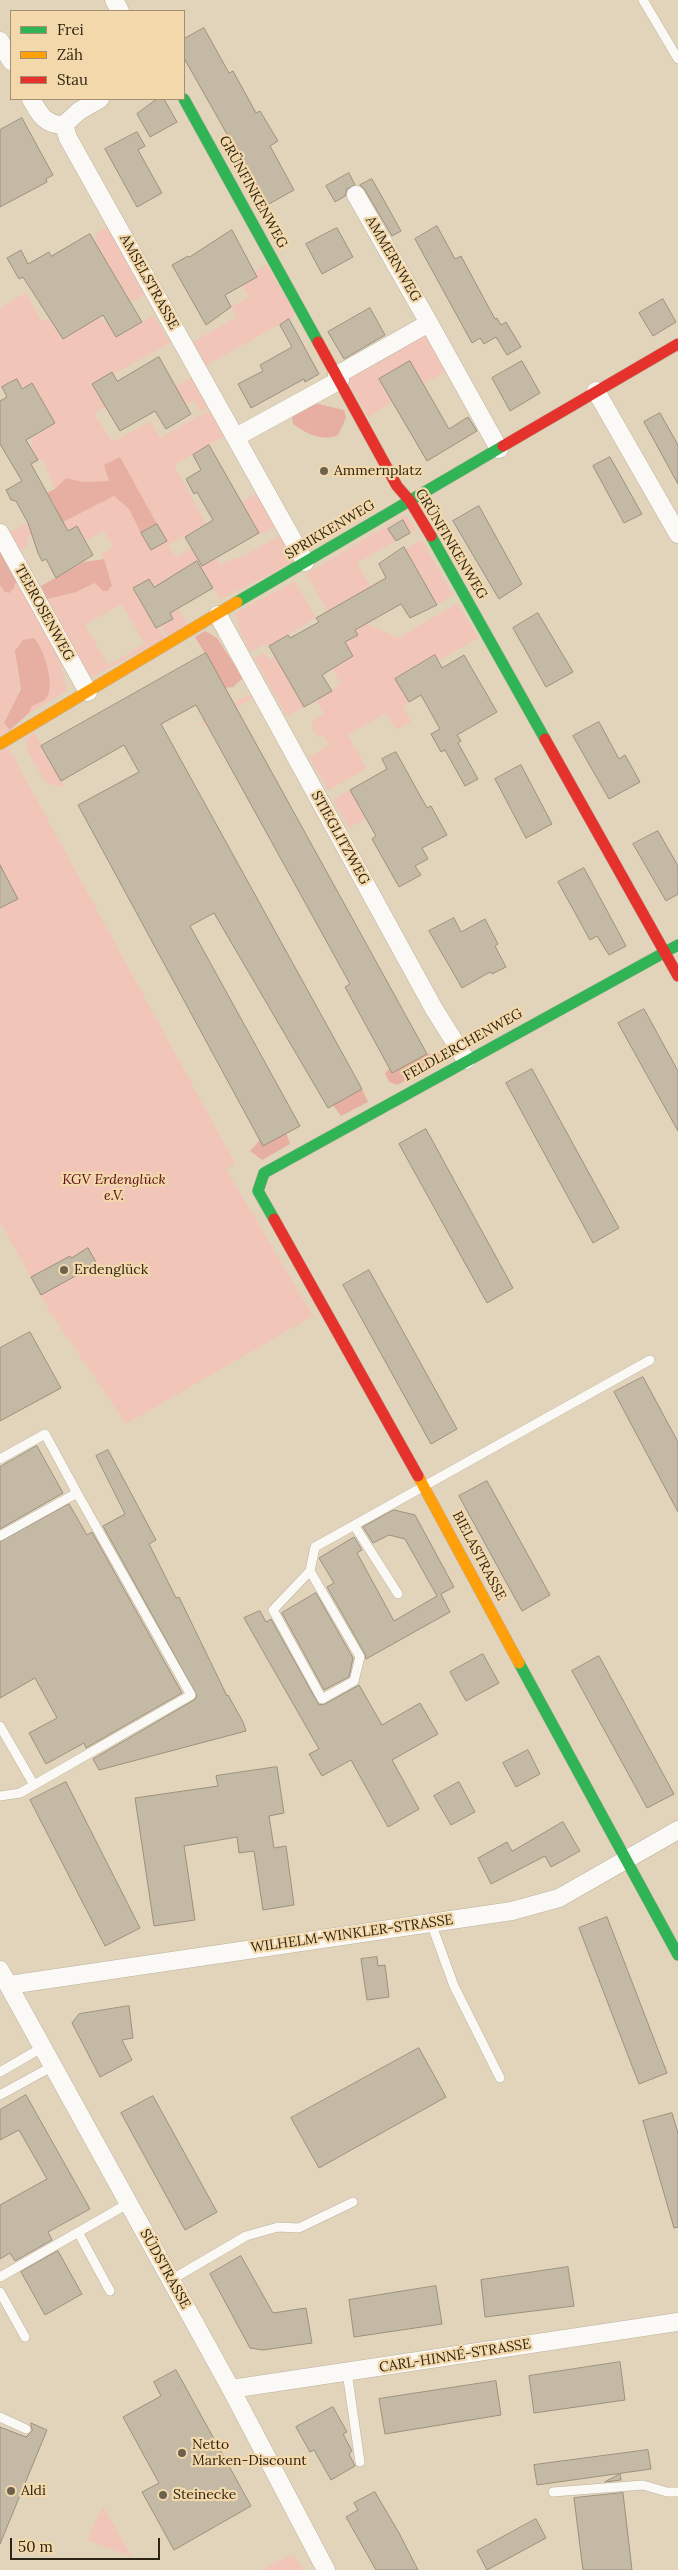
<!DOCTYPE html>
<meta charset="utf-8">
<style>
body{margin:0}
#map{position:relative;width:678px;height:2570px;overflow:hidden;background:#e2d4bb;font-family:Lora,serif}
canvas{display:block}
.legend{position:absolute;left:10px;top:10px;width:175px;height:90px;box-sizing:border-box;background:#f2d8ab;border:1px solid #a4906e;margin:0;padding:6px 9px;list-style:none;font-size:15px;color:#2e2413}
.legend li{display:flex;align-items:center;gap:10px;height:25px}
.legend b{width:25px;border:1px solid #a4906e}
.scale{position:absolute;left:10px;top:2538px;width:150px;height:22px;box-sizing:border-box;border:2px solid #2e2413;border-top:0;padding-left:6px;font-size:15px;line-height:18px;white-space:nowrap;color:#2e2413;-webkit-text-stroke:4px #f2d8ab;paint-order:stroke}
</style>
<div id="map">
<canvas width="678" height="2570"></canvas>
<ul class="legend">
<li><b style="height:6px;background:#30b455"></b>Frei</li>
<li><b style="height:6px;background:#ff9f0a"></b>Zäh</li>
<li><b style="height:6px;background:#e5322d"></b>Stau</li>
</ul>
<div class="scale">50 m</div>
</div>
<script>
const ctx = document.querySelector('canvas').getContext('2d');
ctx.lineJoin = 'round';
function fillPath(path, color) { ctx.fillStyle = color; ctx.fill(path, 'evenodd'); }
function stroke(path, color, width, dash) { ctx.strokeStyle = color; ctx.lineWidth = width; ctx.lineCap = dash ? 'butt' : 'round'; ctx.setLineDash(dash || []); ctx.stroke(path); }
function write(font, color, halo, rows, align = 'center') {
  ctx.font = font + ' Lora,serif'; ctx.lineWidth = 4.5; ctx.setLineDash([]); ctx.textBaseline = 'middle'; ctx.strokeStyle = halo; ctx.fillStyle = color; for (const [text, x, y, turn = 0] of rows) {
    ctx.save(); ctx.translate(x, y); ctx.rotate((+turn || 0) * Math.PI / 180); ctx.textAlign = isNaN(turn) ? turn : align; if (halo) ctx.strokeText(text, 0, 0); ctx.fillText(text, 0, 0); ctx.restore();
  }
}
fillPath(new Path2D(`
 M109,226L145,291L143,296L131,302L94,240L97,238L95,234Z
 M267,264L296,315L204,367L191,343L236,317L231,307L249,297L242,285L254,272Z
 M26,293L42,322L50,318L63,339L81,329L68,307L88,300L102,322L108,323L116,337L154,315L168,339L171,338L173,341L114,374L112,372L92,384L100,399L106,397L110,404L94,413L112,442L151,421L160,438L211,409L226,435L174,465L206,524L169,545L176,557L205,541L220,564L245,555L282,534L294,562L217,601L219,598L203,571L187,580L181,571L154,587L149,579L133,588L156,628L158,627L165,639L90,678L47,599L76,592L95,583L101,588L108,574L102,554L113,547L104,531L85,541L77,526L67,531L63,522L114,496L129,509L151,550L166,541L120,457L109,481L83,482L66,478L55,490L44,461L38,460L30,446L34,443L31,438L55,423L32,384L22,389L17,379L0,389V308ZM121,604L145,644L108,665L85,625Z
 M424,334L428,335L448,370L368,417L346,378Z
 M193,377L210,407L200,412L194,401L186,405L175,387Z
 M259,492L278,525L260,535L242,502Z
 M405,515L416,529L410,533L402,519L387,527L396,541L357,563L371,587L345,601L350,611L358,608L367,624L398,638L458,603L478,638L417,673L414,668L395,678L409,702L403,706L411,722L396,730L386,713L348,735L367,769L328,790L309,757L329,745L323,735L318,738L311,727L314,725L311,721L324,714L316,700L341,684L332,668L353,656L346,642L358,635L352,625L340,632L306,574Z
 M60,520L27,538V546L20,550L10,532L28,523Z
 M422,540L453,595L437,605L405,549Z
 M17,578L59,653L67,691L29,713L32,706L44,701L15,663C26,690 16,699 4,723L10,730L0,736V585L4,591L14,588Z
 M295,581L316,618L269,646L265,644L250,652L241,633L235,613Z
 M178,609L188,625L168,637L161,626L173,619L170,613Z
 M264,653L270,659L274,656L304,707L289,716L286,715L254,658Z
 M249,695L254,698L207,724L200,726L204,718Z
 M34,732L64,785L59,787L46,783L26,749L28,736Z
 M8,747L235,1163L226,1169L313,1316L126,1424L50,1312L0,1222V752Z
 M350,790L366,818L349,828L333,800Z
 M103,2506L132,2557L87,2540Z
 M290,2555L296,2558L303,2570H262Z`), '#f1c6b9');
fillPath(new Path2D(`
 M314,403L344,410L346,418L338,435C322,442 307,434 293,424L292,416Z
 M120,457L157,524L141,533L129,509L114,496L63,522L51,511L56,508L47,493L55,489L66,478L83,482L109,481L104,465Z
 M0,547L17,578L14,588L9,593L4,591L0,585Z
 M104,559L112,586L107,591H103L95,583L76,592L47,599L41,586L84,562Z
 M205,631L217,638L243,678L233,687L226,688L195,637Z
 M34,638C44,649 54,681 48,695C45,702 38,703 32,706L29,713L10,730L4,723L21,689L15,651L23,640Z
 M439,1053L443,1060L397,1085L389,1082L385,1073L390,1068L393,1073L427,1054Z
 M362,1089L368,1102L341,1116L333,1105Z
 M286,1133L290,1144L262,1160L250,1151L260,1140Z`), '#e6afa2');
const building = new Path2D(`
 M204,28L229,73L233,71L256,113L260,111L278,141L270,146L294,190L267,205L184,58V39Z
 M157,99H164L177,122L150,137L137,114Z
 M22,118L53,175L46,179L47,182L0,207V130Z
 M137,132L145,146L138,150L162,193L137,207L105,149Z
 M349,173L355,185L347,189L345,196L335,202L326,186Z
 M372,179L401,231L392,236L365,190L360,185Z
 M437,226L455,259L461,256L495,319L497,318L501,325L506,322L521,347L507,355L496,337L484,344L480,338L472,343L415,239Z
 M337,228L353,257L322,274L306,244Z
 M232,230L257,277L225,295L231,307L206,325L172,265L188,256L189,257Z
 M90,234L142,322L116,337L103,315L63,339L23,277L19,279L7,258L21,250L28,264L49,252L51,256Z
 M663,299L676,322L653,336L639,313Z
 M370,308L385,335L344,359L328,332Z
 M289,319L319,374L305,382L304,379L251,408L238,384L263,371L260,365L292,347L280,325Z
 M159,357L191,414L166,429L155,411L120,431L92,384L112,372L117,381Z
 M410,361L449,429L468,417L477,431L427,461L379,379Z
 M522,361L540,393L510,411L492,378Z
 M17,379L22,389L32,383L55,423L26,440L38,460L31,464L68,531L77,526L93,555L56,578L46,559L42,561L38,553L28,523L16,501L11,500L6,490L22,481L0,444V401L7,397L2,387Z
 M660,413L678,445V484L644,422Z
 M209,445L259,533L202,566L185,537L213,520L197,492L194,494L186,479L201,470L193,455Z
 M610,457L642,514L624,523L593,466Z
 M479,506L522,584L499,599L453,521Z
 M403,520L410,533L396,541L388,529Z
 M157,524L167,541L151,550L141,533Z
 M404,547L437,605L410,618L401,604L355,630L358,635L345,642L353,656L322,675L332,691L304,707L269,646L288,635L290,638L319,622L316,618L386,578L379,564Z
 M197,561L213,588L170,613L173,619L156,628L133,588L149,579L154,587Z
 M538,613L573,672L546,687L513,628Z
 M206,653L427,1054L392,1073L345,987L350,984L196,705L161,724L362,1089L328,1108L214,913L190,926L300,1126L263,1146L78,805L139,772L124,745L61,781L41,746Z
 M435,655L442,668L464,655L497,712L457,735L461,741L458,743L478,779L465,786L445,750L441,752L431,734L440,729L421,695L409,702L395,679Z
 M599,722L619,759L625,755L640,782L609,799L573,736Z
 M396,752L427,808L431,806L447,835L422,848L428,859L415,866L421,875L399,887L372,839L376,836L350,790L387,769L382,759Z
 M521,765L552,824L526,838L495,779Z
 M658,831L678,866V894L666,901L633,844Z
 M0,865L18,899L0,908Z
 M584,868L626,946L609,955L597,936L590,940L558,882Z
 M454,918L461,932L485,919L498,944L495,946L506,967L492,974L490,972L462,988L429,931Z
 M644,1009L678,1071V1131L618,1023Z
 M532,1069L619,1228L593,1243L506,1083Z
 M426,1129L513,1288L487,1303L399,1144Z
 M88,1248L97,1264L41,1295L31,1277L70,1256L71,1258Z
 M369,1270L457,1429L431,1444L343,1285Z
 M30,1332L61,1388L0,1421V1348Z
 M643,1377L678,1442V1512L614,1392Z
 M37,1446L63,1493L0,1529V1467Z
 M108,1450L156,1540L149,1544L176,1598L179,1597L227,1696L228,1695L243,1722L246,1731L99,1770L93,1759L194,1700L197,1696L103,1526L125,1514L96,1456Z
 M487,1481L550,1595L522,1611L459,1496Z
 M69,1504L87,1535L92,1532L182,1693L86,1748L84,1743L46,1764L29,1733L57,1718L35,1678L0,1698V1542Z
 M394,1510L415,1515L454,1587L441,1594L450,1612L366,1659L365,1654L327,1587L334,1583L319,1558L354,1537L362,1550L357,1553L394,1621L437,1596L405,1539L389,1535L373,1543L363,1527Z
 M316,1593L353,1658L349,1677L324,1690L282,1613Z
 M260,1611L266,1622L271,1619L319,1705L325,1704L359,1685L382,1725L420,1703L438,1734L392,1760L419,1809L388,1827L351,1760L322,1776L309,1754L319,1749L244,1618Z
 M483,1654L499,1683L466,1701L450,1672Z
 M599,1656L674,1794L647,1808L572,1671Z
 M528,1750L540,1774L516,1787L503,1763Z
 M277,1767L284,1813L269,1816L274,1848L286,1846L294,1905L263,1910L254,1851L239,1853L237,1837L184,1846L195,1920L154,1926L135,1798L218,1786L216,1776Z
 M66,1782L140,1928L105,1946L30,1800Z
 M459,1782L475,1812L451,1825L434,1796Z
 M563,1822L580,1851L551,1867L545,1856L491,1884L478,1858L507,1842L512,1851Z
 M607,1917L667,2073L639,2084L579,1928Z
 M377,1957L378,1966L385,1965L389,1997L367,2000L361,1959Z
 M129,2006L133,2038L122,2040L132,2060L100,2077L72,2023L79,2014Z
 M419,2048L446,2097L319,2168L291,2118Z
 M26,2095L90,2209L48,2232L52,2240L15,2261L10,2253L0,2259V2205L47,2179L19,2130L0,2140V2110Z
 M153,2096L217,2212L185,2230L121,2113Z
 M672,2113L678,2133V2227L674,2228L643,2121Z
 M58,2251L82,2294L45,2315L21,2272Z
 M241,2256L273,2313L306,2308L312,2343L263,2350L250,2348L210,2274Z
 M568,2267L574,2306L485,2317L481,2280Z
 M436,2286L442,2324L354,2337L349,2300Z
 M620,2362L625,2400L534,2413L529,2376Z
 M176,2370L251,2506L174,2550L142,2492L159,2483L123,2417L161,2396L154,2382Z
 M496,2381L501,2415L385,2434L379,2399Z
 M333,2407L347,2432L343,2434L352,2451L349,2454L355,2466L331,2480L314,2450L310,2452L296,2427Z
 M31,2423L47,2430L0,2544V2427L26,2437L32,2431Z
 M648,2450L651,2469L537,2485L534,2465Z
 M620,2474L621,2480L605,2482Z
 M375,2492L399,2533L418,2570H376L346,2517L358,2510L354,2503Z
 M623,2493L632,2570H583L574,2498Z
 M536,2519L546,2538L487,2570L477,2551Z`);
fillPath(building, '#c4b9a5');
stroke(building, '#9b917d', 1);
const lane = new Path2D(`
 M643,0L678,59
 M0,1459L45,1434L77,1493L0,1536
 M354,1525L398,1594
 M310,1571L273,1610L322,1699L354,1681L360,1657L310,1571L315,1547L650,1360
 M0,1726L34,1785
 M0,1796L20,1793L191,1695L77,1493
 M431,1923L454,1986L500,2078
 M0,2072L43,2047
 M0,2095L53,2066
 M78,2232L110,2291
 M0,2277L129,2203
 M171,2280L246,2236L278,2227L299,2228L353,2202
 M0,2292L25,2337
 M347,2372L360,2462
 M0,2417L26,2429
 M553,2492L643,2485L667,2492H678`);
const street = new Path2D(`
 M114,0L120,11
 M0,41L11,61
 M31,99C40,115 45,125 64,125L68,138L305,562
 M64,125L79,111L100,99
 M356,195L429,323
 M337,375L429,323L499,449
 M596,391L678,534
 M236,437L340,380
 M0,533L88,692
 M218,615L434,1009L466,1060
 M0,1970L231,2389L326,2570
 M9,1985L512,1911L559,1898L678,1830
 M231,2389L678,2322`);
const fast = new Path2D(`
 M184,99L318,342
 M431,536L545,739
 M237,602L503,446
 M274,1219L258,1191L264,1173L678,945
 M519,1663L678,1955`);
const slow = new Path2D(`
 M0,744L237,602
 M418,1476L519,1663`);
const jam = new Path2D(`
 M318,342L397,486L410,501L431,536
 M503,446L678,344
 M545,739L678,976
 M274,1219L418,1476`);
stroke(lane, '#bcb19d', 10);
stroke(street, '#bcb19d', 19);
stroke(fast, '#bcb19d', 12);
stroke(slow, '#bcb19d', 12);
stroke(jam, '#bcb19d', 12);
stroke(lane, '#fbf9f5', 9);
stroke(street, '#fbf9f5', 18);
stroke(fast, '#30b455', 11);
stroke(slow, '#ff9f0a', 11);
stroke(jam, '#e5322d', 11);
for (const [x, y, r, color] of [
 [324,471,5,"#6d624e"],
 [64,1270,5,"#6d624e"],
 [182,2453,5,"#6d624e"],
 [11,2491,5,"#6d624e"],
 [163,2495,5,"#6d624e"]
]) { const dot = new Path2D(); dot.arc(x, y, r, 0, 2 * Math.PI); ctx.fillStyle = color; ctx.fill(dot); stroke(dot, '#f2d8ab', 2); }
write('14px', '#2e2413', '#f2d8ab', [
 ["GRÜNFINKENWEG",253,192,61],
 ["AMMERNWEG",393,259,60],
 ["AMSELSTRASSE",149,282,61],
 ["SPRIKKENWEG",330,530,-31],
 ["GRÜNFINKENWEG",451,544,59],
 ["TEEROSENWEG",44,613,61],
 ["STIEGLITZWEG",340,838,61],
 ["FELDLERCHENWEG",463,1045,-29],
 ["BIELASTRASSE",479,1556,62],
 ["WILHELM-WINKLER-STRASSE",352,1934,-8],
 ["SÜDSTRASSE",165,2269,61],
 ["CARL-HINNÉ-STRASSE",455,2356,-9]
]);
write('14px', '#2e2413', '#f2d8ab', [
 ["Ammernplatz",334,471],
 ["Erdenglück",74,1270],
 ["Netto",192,2445],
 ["Marken-Discount",192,2461],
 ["Aldi",21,2491],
 ["Steinecke",173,2495]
], 'left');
write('italic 14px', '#5c0c15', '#f2d8ab', [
 ["KGV Erdenglück",114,1180],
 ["e.V.",114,1196]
]);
</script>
